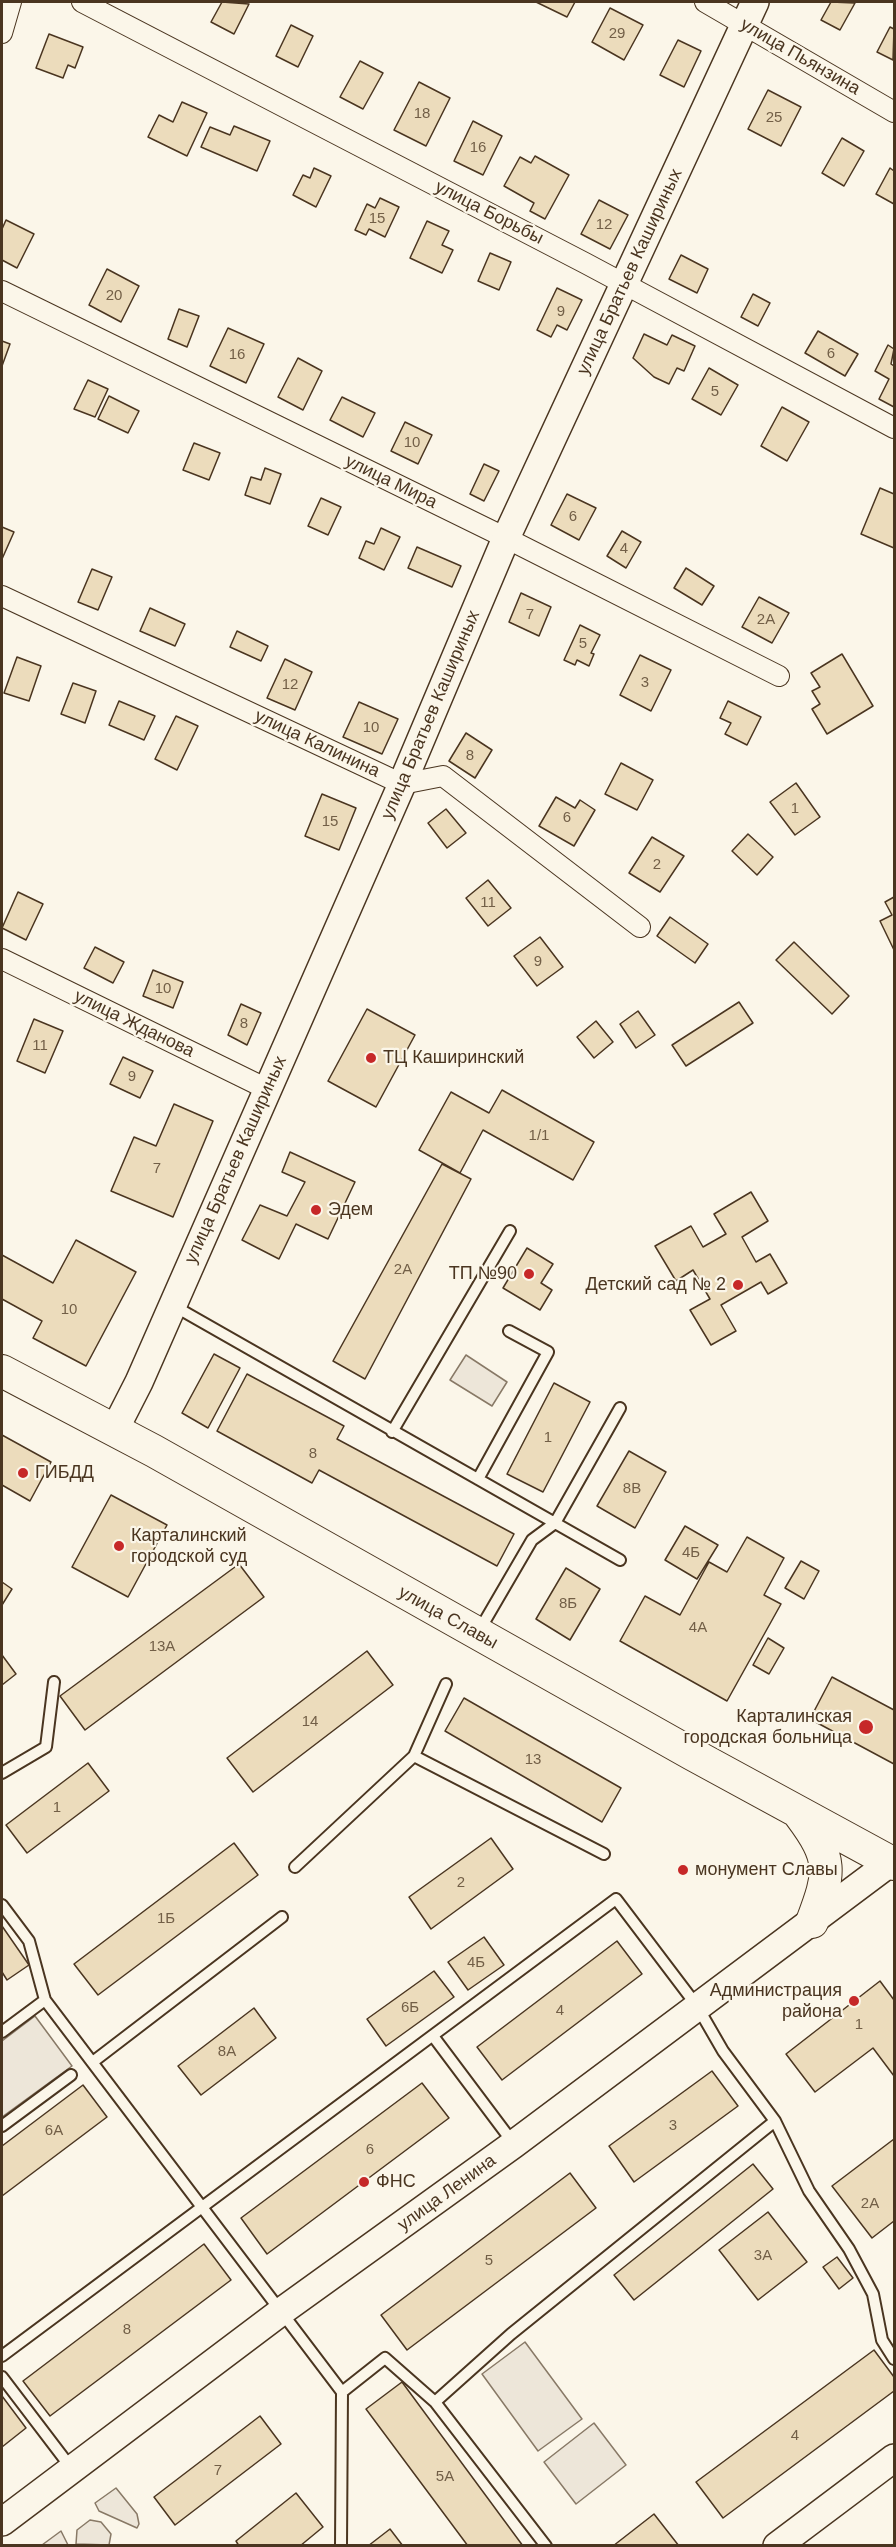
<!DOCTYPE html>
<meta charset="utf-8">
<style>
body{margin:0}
#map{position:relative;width:896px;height:2547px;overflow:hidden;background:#fbf6e9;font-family:Helvetica,sans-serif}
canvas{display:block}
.frame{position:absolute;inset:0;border:3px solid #4a3520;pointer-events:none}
</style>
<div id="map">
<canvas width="896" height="2547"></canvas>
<div class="frame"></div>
</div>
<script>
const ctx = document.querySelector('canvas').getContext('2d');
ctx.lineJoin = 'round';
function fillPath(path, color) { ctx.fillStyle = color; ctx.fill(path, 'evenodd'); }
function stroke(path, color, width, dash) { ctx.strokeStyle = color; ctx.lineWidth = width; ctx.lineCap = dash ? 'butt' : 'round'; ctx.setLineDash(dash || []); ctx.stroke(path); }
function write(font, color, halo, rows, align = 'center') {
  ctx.font = font + ' Helvetica,sans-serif'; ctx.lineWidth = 4.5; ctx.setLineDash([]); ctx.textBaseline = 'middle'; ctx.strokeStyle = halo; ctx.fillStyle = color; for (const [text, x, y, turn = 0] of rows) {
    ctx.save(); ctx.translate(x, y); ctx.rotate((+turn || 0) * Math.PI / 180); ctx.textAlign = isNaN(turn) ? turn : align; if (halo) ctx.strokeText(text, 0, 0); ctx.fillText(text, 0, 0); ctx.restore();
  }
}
const green = new Path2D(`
 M466,1355L507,1382L492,1406L450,1380Z
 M35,2016L72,2066L2,2117V2041Z
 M525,2342L582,2419L538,2451L482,2374Z
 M594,2423L626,2465L576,2504L544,2462Z
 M116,2488L137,2514L139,2524L137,2528L99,2511L95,2503Z
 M90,2520L101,2522L111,2534L109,2545L76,2544L77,2530Z
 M61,2531L68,2545H42Z`);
fillPath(green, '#ede6d9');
stroke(green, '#887966', 1.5);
const building = new Path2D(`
 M222,2L249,4L234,34L211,22Z
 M536,2H575L567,17Z
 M831,2L855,3L840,30L821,20Z
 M610,8L643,25L624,60L592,42Z
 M291,25L313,36L298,67L276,56Z
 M890,27L894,29L893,60L877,52Z
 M49,34L83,47L75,68L68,65L63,78L36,68Z
 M678,40L701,51L684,87L660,75Z
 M360,61L383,73L363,109L340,97Z
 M419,82L450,98L426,146L394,130Z
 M768,90L801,107L781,146L748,129Z
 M182,102L207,113L187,156L148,137L159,115L173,122Z
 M473,121L502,136L483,175L454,161Z
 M234,126L270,141L257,171L201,147L210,127L230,135Z
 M842,138L864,151L844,186L822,173Z
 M535,156L569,175L545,219L530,211L534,203L504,186L520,157L531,163Z
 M314,168L331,176L316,207L293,195L303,175L310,178Z
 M890,168L894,171V204L876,194Z
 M380,198L399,207L385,237L369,229L366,235L355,230L367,204L375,208Z
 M599,200L628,215L610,249L581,234Z
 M6,220L34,234L17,268L2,260V229Z
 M427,221L449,231L442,245L453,250L442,273L410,258Z
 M490,253L511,262L499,290L478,281Z
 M681,255L708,269L697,293L669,279Z
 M107,269L139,286L121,322L89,305Z
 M557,288L582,300L567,330L557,325L551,337L537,330Z
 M753,294L770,303L758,326L741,317Z
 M179,309L199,316L187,347L168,339Z
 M228,328L264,344L246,383L210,366Z
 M818,331L858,354L845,376L805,353Z
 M644,334L667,345L672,335L695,346L684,371L677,368L669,384L654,377L633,358Z
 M2,341L10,344L2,366Z
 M888,345L894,349L891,364L894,366V407L879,399L889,379L875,371Z
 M298,358L322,371L303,410L278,397Z
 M709,368L738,385L721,415L692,399Z
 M88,380L108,389L95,417L74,409Z
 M109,396L139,411L128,433L98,419Z
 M342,397L375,413L363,437L330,420Z
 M782,407L809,422L787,461L761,446Z
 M405,422L432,435L418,464L391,451Z
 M194,443L220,453L209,480L183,470Z
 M484,464L499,471L484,501L470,494Z
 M265,468L281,474L270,504L245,495L251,477L261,480Z
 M880,488L894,494V548L861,534Z
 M567,494L596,508L579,540L551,525Z
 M321,498L341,507L328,535L308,526Z
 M2,527L14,532L2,559Z
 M381,528L400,537L384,570L359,558L366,541L374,544Z
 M622,531L641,542L626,568L607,556Z
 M417,547L461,566L452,587L408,568Z
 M686,568L714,586L702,605L674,588Z
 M92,569L112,577L98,610L78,602Z
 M521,593L551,607L539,636L509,622Z
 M759,597L789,613L772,643L742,627Z
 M150,608L185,624L175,646L140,631Z
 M580,625L600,635L591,653L594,654L589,666L577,660L575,665L564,660Z
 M237,631L268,646L261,661L230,647Z
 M842,654L873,706L827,734L812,709L820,704L812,691L820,687L811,673Z
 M640,655L671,670L651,711L620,695Z
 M17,657L41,666L29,701L4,693Z
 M285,659L312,672L295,710L267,698Z
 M73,683L96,691L85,723L61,714Z
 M119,701L155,716L144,740L109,725Z
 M728,701L761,717L747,745L725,734L731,723L720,718Z
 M359,702L398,719L382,754L343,737Z
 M176,716L198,726L177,770L155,759Z
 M466,733L492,750L475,778L449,761Z
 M621,763L653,780L637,810L605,794Z
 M796,783L820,817L795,835L770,802Z
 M322,794L356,808L339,850L305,836Z
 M556,797L575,808L580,800L595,810L574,846L539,826Z
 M446,809L466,833L447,848L428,823Z
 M748,834L773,857L757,875L732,851Z
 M652,837L684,856L660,892L629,873Z
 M488,880L511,908L488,926L466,898Z
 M18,892L43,904L26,940L2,928Z
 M894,897V950L880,921L892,915L885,902Z
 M670,917L708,944L695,963L657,936Z
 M540,937L563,967L537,986L514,956Z
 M794,942L849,996L832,1014L776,960Z
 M95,947L124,962L113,983L84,968Z
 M153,970L183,982L173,1008L143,996Z
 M739,1002L753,1023L686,1066L672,1045Z
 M241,1004L261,1013L247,1045L228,1035Z
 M367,1009L415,1035L376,1107L328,1081Z
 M638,1011L655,1035L636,1048L620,1024Z
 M34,1019L63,1031L45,1073L17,1061Z
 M596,1021L613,1042L594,1058L577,1037Z
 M123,1057L153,1071L140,1098L110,1084Z
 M502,1090L594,1142L573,1180L483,1130L460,1173L419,1150L451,1092L489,1113Z
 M174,1104L213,1121L173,1217L111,1191L134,1137L156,1146Z
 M290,1152L355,1182L328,1239L296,1224L279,1259L242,1240L260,1205L287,1216L305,1182L282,1172Z
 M442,1164L471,1179L365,1379L333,1361Z
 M751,1192L768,1221L742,1237L756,1262L770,1254L787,1283L768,1294L761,1282L721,1305L736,1331L711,1345L690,1310L710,1299L693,1270L676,1281L655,1246L691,1226L703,1247L726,1234L714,1214Z
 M76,1240L136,1272L86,1366L33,1338L42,1321L2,1299V1255L53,1283Z
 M527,1248L553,1264L541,1283L552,1290L540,1310L503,1288Z
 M214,1354L240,1368L208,1428L182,1413Z
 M247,1374L344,1426L337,1439L514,1534L497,1566L319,1470L312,1483L217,1431Z
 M554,1383L590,1402L543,1492L507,1474Z
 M2,1435L51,1462L30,1501L2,1485Z
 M629,1451L666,1472L635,1528L597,1506Z
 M111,1495L167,1525L128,1597L72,1567Z
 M685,1526L718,1545L697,1579L665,1560Z
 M747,1537L784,1558L764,1595L781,1604L727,1701L620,1641L645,1596L680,1615L709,1562L727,1572Z
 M801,1561L819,1571L804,1599L785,1588Z
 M239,1564L264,1597L85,1730L60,1696Z
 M566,1568L600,1589L570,1640L536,1619Z
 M2,1582L12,1589L2,1605Z
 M768,1638L784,1648L769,1674L753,1665Z
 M367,1651L393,1685L253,1792L227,1758Z
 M2,1655L16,1674L2,1685Z
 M832,1677L894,1710V1764L810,1719Z
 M464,1698L621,1788L602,1822L445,1731Z
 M88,1763L109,1791L27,1853L6,1825Z
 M491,1838L513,1869L431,1929L409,1897Z
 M234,1843L258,1875L98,1995L74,1964Z
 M2,1926L29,1965L7,1980L2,1972Z
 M484,1937L504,1965L468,1990L448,1962Z
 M617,1941L642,1974L502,2080L477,2047Z
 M434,1971L454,1997L386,2046L367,2019Z
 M880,1981L894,2000V2076L873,2048L815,2092L786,2054Z
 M254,2008L276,2038L201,2095L178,2066Z
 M712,2071L738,2106L634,2182L609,2146Z
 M422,2083L449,2118L267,2254L241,2218Z
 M83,2085L107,2117L2,2196V2146Z
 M894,2139V2221L872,2238L832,2186Z
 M753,2164L773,2189L634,2300L614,2275Z
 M570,2173L596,2208L407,2350L381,2315Z
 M768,2212L807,2262L758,2300L719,2250Z
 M204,2244L231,2280L50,2416L23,2381Z
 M837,2257L853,2278L839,2289L823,2267Z
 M874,2350L894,2377V2391L723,2518L696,2482Z
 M402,2382L523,2546H468L366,2409Z
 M2,2396L26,2428L2,2447Z
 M260,2416L281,2444L175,2525L154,2497Z
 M296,2493L323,2527L300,2546H239L236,2541Z
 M654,2514L679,2546H613Z
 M390,2529L403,2546H368Z`);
fillPath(building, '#ecdcbc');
stroke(building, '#4a3520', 1.5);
const lane = new Path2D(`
 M174,1306L620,1560
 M392,1432L510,1231
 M478,1479L548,1352L509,1331
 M479,1631L532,1540L555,1523L620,1408
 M414,1756L604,1854
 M2,1773L46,1747L54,1682
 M295,1867L414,1756L446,1684
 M2,1905L29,1941L45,2000
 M2,2032L45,2000L342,2392L341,2546
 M433,2036L514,2144
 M94,2061L282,1917
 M2,2126L71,2075
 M2,2356L616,1899L697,2006L723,2051L775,2121L809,2191L849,2249L873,2294L882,2340L894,2359
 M2,2377L72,2469
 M342,2392L385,2358L435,2402L546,2546
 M435,2402L511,2334L775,2121`);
const street = new Path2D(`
 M82,2L585,263L894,428
 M705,2L894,112
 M2,33L11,2
 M2,291L506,538L779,676
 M2,596L402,784L443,776L640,927
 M2,959L267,1089`);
const secondary = new Path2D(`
 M114,1431L139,1382L402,784L506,538L755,2
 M2,2522L282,2311L514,2144L891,1862
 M777,2546L894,2458`);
const primary = new Path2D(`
 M2,1371L154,1451L692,1754L894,1864
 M800,1815C833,1859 831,1872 812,1922`);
stroke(lane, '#4a3520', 14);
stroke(street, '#4a3520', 22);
stroke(secondary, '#4a3520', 30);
stroke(primary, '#4a3520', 34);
stroke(lane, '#fbf6e9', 10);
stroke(street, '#fbf6e9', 20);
stroke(secondary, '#fbf6e9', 27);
stroke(primary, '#fbf6e9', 32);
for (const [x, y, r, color] of [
 [371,1058,6,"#c62828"],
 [316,1210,6,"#c62828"],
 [529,1274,6,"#c62828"],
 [738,1285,6,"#c62828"],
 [23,1473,6,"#c62828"],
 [119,1546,6,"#c62828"],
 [866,1727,8,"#c62828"],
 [683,1870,6,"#c62828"],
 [854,2001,6,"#c62828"],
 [364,2182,6,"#c62828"]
]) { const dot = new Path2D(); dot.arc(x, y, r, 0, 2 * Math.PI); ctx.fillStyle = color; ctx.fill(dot); stroke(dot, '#fbf6e9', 2); }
write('15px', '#725f47', null, [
 ["29",617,34],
 ["18",422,114],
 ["25",774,118],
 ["16",478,148],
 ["15",377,219],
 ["12",604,225],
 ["20",114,296],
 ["9",561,312],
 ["6",831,354],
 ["16",237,355],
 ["5",715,392],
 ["10",412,443],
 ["6",573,517],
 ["4",624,549],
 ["7",530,615],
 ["2А",766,620],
 ["5",583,644],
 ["3",645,683],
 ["12",290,685],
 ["10",371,728],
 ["8",470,756],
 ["1",795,809],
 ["6",567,818],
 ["15",330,822],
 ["2",657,865],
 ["11",488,903],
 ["9",538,962],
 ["10",163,989],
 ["8",244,1024],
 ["11",40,1046],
 ["9",132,1077],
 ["1/1",539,1136],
 ["7",157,1169],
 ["2А",403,1270],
 ["10",69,1310],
 ["1",548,1438],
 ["8",313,1454],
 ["8В",632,1489],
 ["4Б",691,1553],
 ["8Б",568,1604],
 ["4А",698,1628],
 ["13А",162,1647],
 ["14",310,1722],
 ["13",533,1760],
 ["1",57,1808],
 ["2",461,1883],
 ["1Б",166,1919],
 ["4Б",476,1963],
 ["6Б",410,2008],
 ["4",560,2011],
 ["1",859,2025],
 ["8А",227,2052],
 ["3",673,2126],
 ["6А",54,2131],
 ["6",370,2150],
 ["2А",870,2204],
 ["3А",763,2256],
 ["5",489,2261],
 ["8",127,2330],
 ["4",795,2436],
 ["7",218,2471],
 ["5А",445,2477]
]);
write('18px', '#4a3520', '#fbf6e9', [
 ["улица Пьянзина",800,57,30],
 ["улица Борьбы",489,213,27],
 ["улица Братьев Кашириных",630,272,-65],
 ["улица Мира",391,482,26],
 ["улица Братьев Кашириных",431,715,-67],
 ["улица Калинина",317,744,25],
 ["улица Жданова",134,1024,26],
 ["улица Братьев Кашириных",236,1160,-66],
 ["улица Славы",448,1618,29],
 ["улица Ленина",447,2193,-36]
]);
write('18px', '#4a3520', '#fbf6e9', [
 ["ТЦ Каширинский",383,1058],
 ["Эдем",328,1210],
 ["ТП №90",517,1274,"right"],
 ["Детский сад № 2",726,1285,"right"],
 ["ГИБДД",35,1473],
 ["Карталинский",131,1536],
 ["городской суд",131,1557],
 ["Карталинская",852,1717,"right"],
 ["городская больница",852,1738,"right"],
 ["монумент Славы",695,1870],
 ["Администрация",842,1991,"right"],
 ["района",842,2012,"right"],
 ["ФНС",376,2182]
], 'left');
</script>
